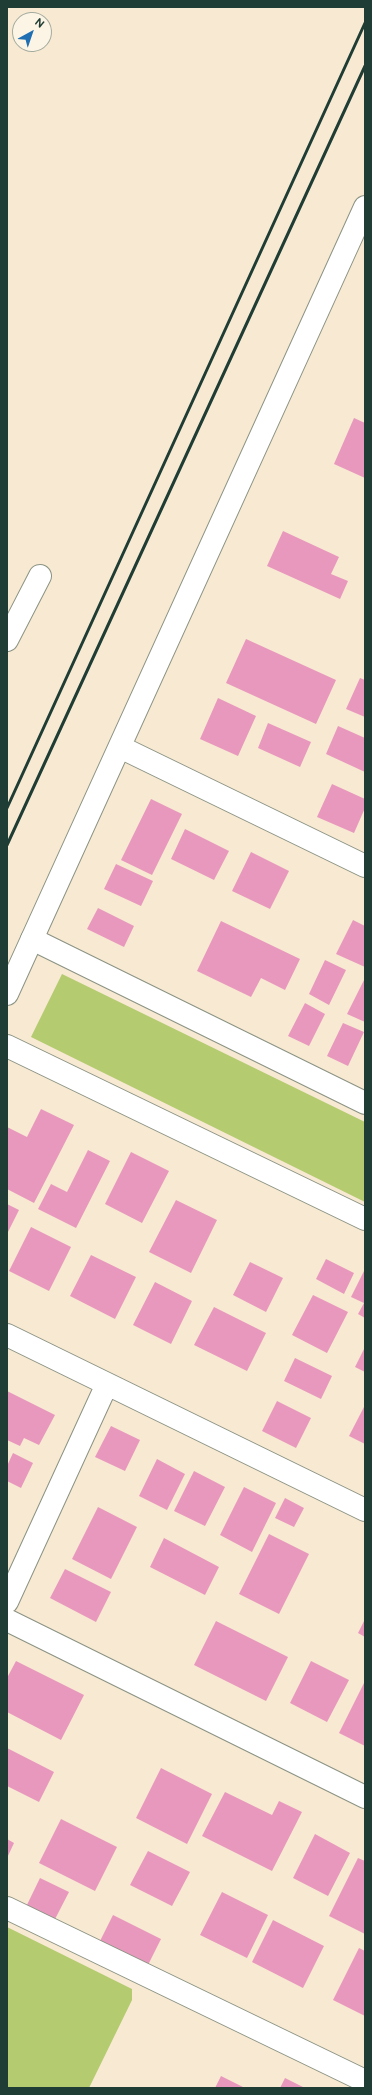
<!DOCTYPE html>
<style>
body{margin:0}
#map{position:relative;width:372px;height:2095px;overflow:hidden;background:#f7e9d2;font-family:"Balsamiq Sans",sans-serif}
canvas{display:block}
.frame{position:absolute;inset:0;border:8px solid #1f3d34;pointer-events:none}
.north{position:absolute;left:12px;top:12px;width:40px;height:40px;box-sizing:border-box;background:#fcf5e5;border:1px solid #a4ab9e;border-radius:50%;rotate:40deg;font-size:11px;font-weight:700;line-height:16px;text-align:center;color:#1f3d34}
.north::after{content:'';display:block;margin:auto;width:14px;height:18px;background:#1f6fb2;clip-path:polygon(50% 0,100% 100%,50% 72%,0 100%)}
</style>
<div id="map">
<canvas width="372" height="2095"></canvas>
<div class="frame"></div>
<div class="north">N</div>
</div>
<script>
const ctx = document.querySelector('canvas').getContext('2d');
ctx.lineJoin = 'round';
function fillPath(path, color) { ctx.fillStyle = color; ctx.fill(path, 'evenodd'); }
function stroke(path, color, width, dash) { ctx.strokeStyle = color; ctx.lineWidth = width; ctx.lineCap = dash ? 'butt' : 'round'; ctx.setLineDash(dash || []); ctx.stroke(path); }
fillPath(new Path2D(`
 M62,974L365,1122V1202L31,1037Z
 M7,1927L132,1989V2000L89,2088H7Z`), '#b4cb70');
fillPath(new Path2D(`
 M354,418L365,423V478L334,464Z
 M283,531L339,557L331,574L348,581L340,599L267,566Z
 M246,639L336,680L316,724L226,683Z
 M360,678L365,680V717L346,709Z
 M218,698L256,716L238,756L200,739Z
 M268,723L311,742L300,767L258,748Z
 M338,726L365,738V772L326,754Z
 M332,784L365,799V808L354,833L317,817Z
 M151,799L182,814L152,875L121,860Z
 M185,829L229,851L214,880L171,859Z
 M251,852L289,871L270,909L232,891Z
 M116,864L153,881L141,906L104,889Z
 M98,908L134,926L124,947L87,929Z
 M353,920L365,926V967L336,954Z
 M221,921L300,959L285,990L261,978L251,997L197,971Z
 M325,960L346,970L329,1005L309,994Z
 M365,978V1022L347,1014Z
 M305,1003L325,1014L309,1046L288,1036Z
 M343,1023L364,1032L348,1066L327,1056Z
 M41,1109L74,1125L34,1203L7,1189V1127L27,1137Z
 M88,1150L110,1161L76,1228L38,1209L51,1184L67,1192Z
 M131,1152L169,1171L142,1223L105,1204Z
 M176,1200L217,1220L191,1273L149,1252Z
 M7,1204L19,1210L7,1234Z
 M31,1227L71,1247L49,1291L9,1271Z
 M91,1255L136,1277L115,1319L70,1296Z
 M326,1259L354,1273L344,1294L316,1279Z
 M250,1262L283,1278L266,1312L233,1295Z
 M365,1269V1318L358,1314L364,1303L351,1297Z
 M155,1282L192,1301L171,1344L133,1325Z
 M313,1295L348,1312L327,1353L292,1335Z
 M214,1307L266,1333L247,1371L194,1345Z
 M365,1347V1372L355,1367Z
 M295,1358L332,1376L321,1399L284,1381Z
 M7,1391L55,1415L39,1445L24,1438L20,1446L7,1440Z
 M277,1401L311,1418L296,1448L262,1431Z
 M365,1405V1444L349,1436Z
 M111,1426L140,1440L125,1471L95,1457Z
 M13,1453L33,1463L21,1488L7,1481V1466Z
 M157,1459L185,1474L167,1510L139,1496Z
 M194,1471L225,1487L205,1526L174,1511Z
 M244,1487L276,1503L252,1552L220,1535Z
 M285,1498L304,1508L294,1527L275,1518Z
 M98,1507L137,1527L111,1579L72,1559Z
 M269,1534L309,1554L279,1614L239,1594Z
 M164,1538L219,1567L205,1595L150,1567Z
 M65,1569L111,1592L96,1622L50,1598Z
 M365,1619V1637L358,1633Z
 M216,1621L288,1657L266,1701L194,1665Z
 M16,1661L84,1695L61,1740L7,1712V1678Z
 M311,1661L349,1680L327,1722L290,1703Z
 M364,1683L365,1684V1746L339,1733Z
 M7,1748L54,1772L39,1802L7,1786Z
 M161,1768L212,1794L187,1844L136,1818Z
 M225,1792L272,1815L279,1801L302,1812L272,1871L202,1836Z
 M61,1819L117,1847L95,1891L39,1863Z
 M315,1834L350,1853L328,1896L293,1878Z
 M7,1839L14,1843L7,1858Z
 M148,1851L190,1872L172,1906L130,1885Z
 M358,1858L365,1861V1934L329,1916Z
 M40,1878L69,1892L53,1923L25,1909Z
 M222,1892L268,1915L247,1958L200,1935Z
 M113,1915L161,1939L147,1967L99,1943Z
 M273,1920L324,1946L303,1988L252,1962Z
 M359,1948L365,1951V2016L333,2000Z
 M221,2076L245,2088H215Z
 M285,2078L305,2088H280Z`), '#e998bd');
const street = new Path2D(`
 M7,640L40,576
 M120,747L365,866
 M32,939L365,1103
 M7,1046L365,1219
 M7,1335L365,1510
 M7,1602L107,1384
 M7,1620L365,1797
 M7,1908L365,2081`);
const secondary = new Path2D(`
 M7,994L365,207`);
stroke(street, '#8b9383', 24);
stroke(secondary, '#8b9383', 24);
stroke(street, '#fff', 22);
stroke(secondary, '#fff', 22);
stroke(new Path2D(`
 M7,808L365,23
 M7,845L365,66`), '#1f3d34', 3);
</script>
